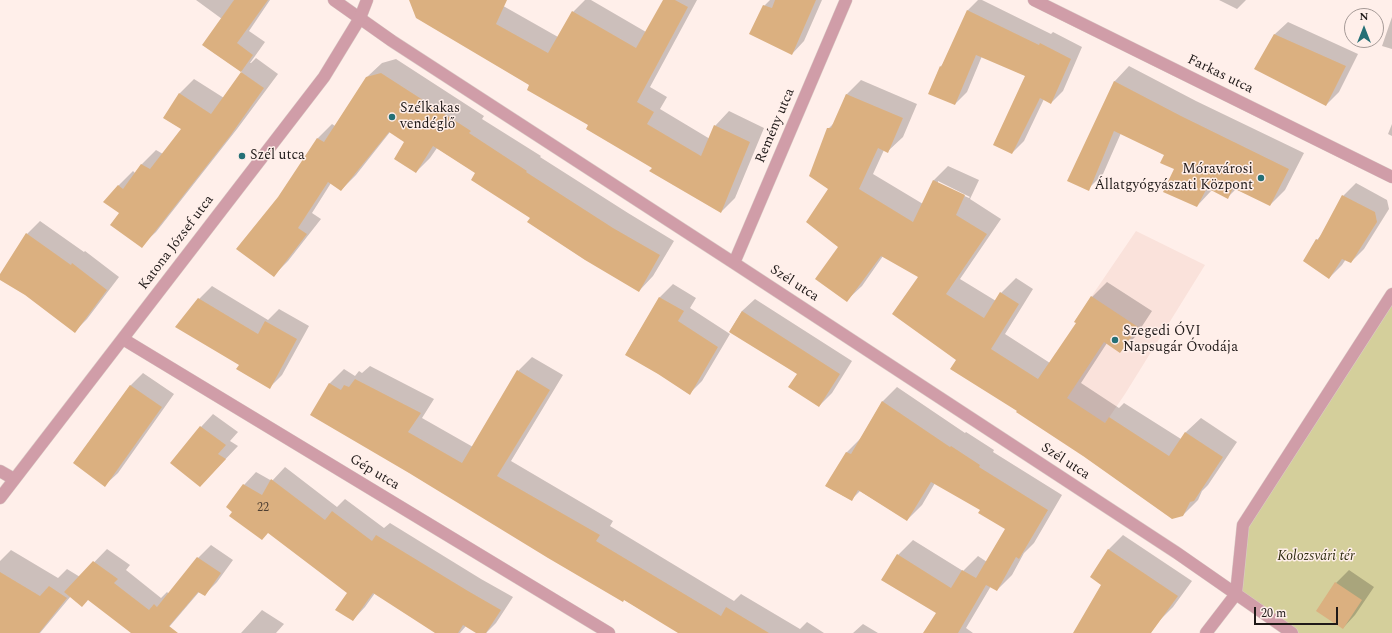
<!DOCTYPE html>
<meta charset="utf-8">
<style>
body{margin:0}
#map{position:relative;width:1392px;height:633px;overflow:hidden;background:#ffefea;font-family:Spectral,serif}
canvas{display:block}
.north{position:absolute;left:1344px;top:8px;width:40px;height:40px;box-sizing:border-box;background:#ffefea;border:1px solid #a59996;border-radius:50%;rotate:0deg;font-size:11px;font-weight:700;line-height:16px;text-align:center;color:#1f1918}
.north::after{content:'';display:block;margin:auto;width:14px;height:18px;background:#257076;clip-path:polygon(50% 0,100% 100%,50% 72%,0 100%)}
.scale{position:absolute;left:1254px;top:607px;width:84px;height:18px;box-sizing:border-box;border:2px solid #1f1918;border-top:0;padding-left:5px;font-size:12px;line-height:14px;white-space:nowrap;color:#1f1918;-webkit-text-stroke:3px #ffefea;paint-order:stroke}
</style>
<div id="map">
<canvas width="1392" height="633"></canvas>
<div class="north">N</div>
<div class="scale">20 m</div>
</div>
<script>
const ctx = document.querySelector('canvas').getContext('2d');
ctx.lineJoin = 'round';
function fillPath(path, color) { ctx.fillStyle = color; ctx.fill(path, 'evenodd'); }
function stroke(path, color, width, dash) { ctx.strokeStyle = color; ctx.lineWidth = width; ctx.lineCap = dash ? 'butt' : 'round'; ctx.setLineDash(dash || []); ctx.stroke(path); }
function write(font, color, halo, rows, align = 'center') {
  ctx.font = font + ' Spectral,serif'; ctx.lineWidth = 3; ctx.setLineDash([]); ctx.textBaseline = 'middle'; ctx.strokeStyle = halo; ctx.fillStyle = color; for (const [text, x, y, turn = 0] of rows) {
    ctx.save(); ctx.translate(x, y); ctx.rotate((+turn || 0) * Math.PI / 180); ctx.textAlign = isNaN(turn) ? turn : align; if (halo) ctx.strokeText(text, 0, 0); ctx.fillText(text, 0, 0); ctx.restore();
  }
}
fillPath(new Path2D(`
 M1136,231L1205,265L1125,394L1083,456L1016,412L1055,354L1080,326L1074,322Z`), '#fae2db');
fillPath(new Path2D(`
 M1392,294V633H1292L1236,594L1243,525Z`), '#d4cf9b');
fillPath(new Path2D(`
 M196,0H270L249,31L265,42L250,63H251L256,58L278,74L237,129L156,232L141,246L120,212L105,202L119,185L133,171L135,173L141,165L156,150L163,154L182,129L164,118L180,93L194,79L224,98L242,72L203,45L222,19Z
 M585,0H591L646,32L664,0H697L650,87L667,97L660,109L710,139L715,126L729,111L764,128L735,198L721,212L531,85L469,47L498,3L558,37L573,12Z
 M770,0H822L804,41L792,54L764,6Z
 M978,0H982L1051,34L1053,32L1082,47L1063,91L1051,103L1044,99L1024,141L1012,153L1026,76L982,56L967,92L955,104L940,67L943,64L968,10Z
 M1219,0H1246L1237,9Z
 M1392,17V49L1382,46Z
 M1288,22L1358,54L1339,92L1326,105L1256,68L1275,34Z
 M396,59L484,116L482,119L541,156L540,157L628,213L674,241L653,276L639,291L531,218L476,173L437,148L430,158L416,172L405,141L390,132L356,175L341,190L331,183L312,213L321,219L288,261L273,276L279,198L318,138L332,124L335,126L367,77L382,63Z
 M1129,66L1196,101L1304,153L1285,190L1270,205L1236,189L1228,197L1212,190L1197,206L1175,169L1165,155L1121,133L1103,174L1088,189L1114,82Z
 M861,80L917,104L903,137L888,151L884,150L873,174L923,204L934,180L948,166L979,180L970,199L1001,219L960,279L996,301L1001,293L1016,278L1033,289L1005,334L1050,363L1077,323L1076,322L1092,297L1107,282L1152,311L1135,337L1120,352L1107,343L1081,383L1119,408L1124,403L1181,439L1186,432L1201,418L1237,442L1208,485L1202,491L1198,500L1183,515L1084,455L1018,411L958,360L920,277L883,256L862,286L847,300L830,188L828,129L835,122L846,95ZM938,181L970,197L969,198L938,184Z
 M1392,124V136L1388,134Z
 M1356,183L1387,200L1389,209L1364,249L1351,262L1346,259L1342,265L1329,278L1317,240L1322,234L1343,196Z
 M40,221L84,252L85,251L119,277L87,319L74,332L27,234Z
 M673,284L696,298L690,308L730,334L702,381L689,394L659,373L626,354L660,297Z
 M212,286L268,320L279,309L309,326L282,375L269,388L240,364L199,299Z
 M755,299L852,361L832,393L819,406L799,373L730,331L742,311Z
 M532,357L563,375L511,461L613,521L610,526L734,601L741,594L800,629L807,622L824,633H680L312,414L330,383L344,369L355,376L359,371L362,373L370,366L434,399L422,418L473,447L518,371Z
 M143,373L174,394L118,473L105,485L74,463L131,385Z
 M897,387L965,433L966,432L994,450L993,452L1062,495L1034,543L1024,553L1012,575L997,590L991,586L966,628L973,633H925L937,613L898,555L913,540L963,571L978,556L987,562L1006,529L981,509L935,483L922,505L907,520L860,491L851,500L826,486L847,452L861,438L882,402Z
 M213,414L238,432L230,441L238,446L200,486L201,427Z
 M285,467L337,507L345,499L384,528L390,523L481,579L513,597L496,623L486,633H478L466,626L460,633H437L375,593L365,607L353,620L348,592L244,485L256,472L272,481Z
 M1123,535L1192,581L1173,607L1147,633H1075L1102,584L1108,550Z
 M211,545L233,560L217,582L204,595L199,592L164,633H132L89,599L71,596L40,633H6L0,629V561L11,550L58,578L67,569L80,577L107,549L130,565L126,570L161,598L167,592L169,594L198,558Z
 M1349,570L1374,587L1355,615L1343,628L1336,583Z
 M262,610L284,624L276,633H241Z
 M863,624L878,633H853Z`), '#0003');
fillPath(new Path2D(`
 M234,0H268L237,43L253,55L241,72L202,45Z
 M409,0H507L496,24L548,53L572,11L636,48L663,0H675L688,7L637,102L654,112L647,124L701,156L714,125L750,142L721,213L649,171L652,168L586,129L588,125L527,90L529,85L416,18Z
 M775,0H816L792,55L749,34L763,5L772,8Z
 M967,10L1039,45L1040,43L1071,59L1051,104L1040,98L1012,154L993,145L1025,76L976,55L955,105L928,94L940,66L941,67Z
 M1274,34L1346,66L1326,106L1254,69Z
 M241,72L264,88L230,136L142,248L110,225L119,213L103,202L118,185L123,189L141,164L150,169L181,129L163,118L179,93L211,114Z
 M381,73L471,131L469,133L527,171L526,172L613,228L660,255L639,292L585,260L527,222L530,218L471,180L475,173L433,146L416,173L394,159L404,142L389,132L341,191L328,182L298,228L307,234L274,277L236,249L278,197L317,138L324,142L366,77Z
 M1114,81L1181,116L1289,169L1270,206L1233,188L1228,199L1207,188L1197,207L1163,192L1174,169L1160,163L1164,155L1114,131L1089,191L1067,181Z
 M846,94L903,118L888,153L878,148L859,189L913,222L933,180L965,195L956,215L987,234L946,294L984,318L1000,292L1019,304L991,349L1038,379L1076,323L1074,322L1091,296L1138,327L1120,353L1104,342L1067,398L1105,423L1109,417L1169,456L1185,432L1223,457L1194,501L1190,502L1183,516L1172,519L1083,456L1016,412L1017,411L950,369L956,360L892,314L918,277L881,256L847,302L815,279L838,247L806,222L828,189L809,176L827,128H831Z
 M1342,195L1375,212L1377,222L1351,263L1342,259L1329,279L1303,261L1316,239L1318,240Z
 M26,233L71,265L72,263L107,290L75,333L25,295L0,280V274Z
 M659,297L684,311L678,321L718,347L690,395L658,374L625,355Z
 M198,298L258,334L265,321L297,339L270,389L236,369L239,365L175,327Z
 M742,311L840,374L819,407L788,387L797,374L729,332Z
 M517,370L550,390L497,476L600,535L596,541L721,616L726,607L769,633H678L624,600L623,602L548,558L409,473L310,415L329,383L341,390L344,385L349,387L355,379L421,413L408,432L462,463Z
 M130,385L162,407L105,487L73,463Z
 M882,401L950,447L951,446L980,465L979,467L1048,510L1019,559L1016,557L997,591L986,585L958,633H923L936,613L881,580L897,554L951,588L962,570L976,578L1005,529L978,513L980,510L931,482L907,521L858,490L852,501L825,486L846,452L851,454Z
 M200,426L226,445L218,454L226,459L200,487L170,463Z
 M271,479L325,520L332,511L372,541L376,535L468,591L501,610L486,633H476L463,625L458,633H435L373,593L353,621L335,610L347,593L268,533L262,540L229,516L232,512L226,507L243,484L262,495Z
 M1108,549L1178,596L1151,633H1073L1101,585L1090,577Z
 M197,557L221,573L205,596L198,592L169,626L178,633H131L88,600L82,607L64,592L93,561L118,579L114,583L149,610L154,604L157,607Z
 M0,572L40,596L49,586L67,598L39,633H0Z
 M1335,582L1362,600L1343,629L1316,611Z`), '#dbb080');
const minor = new Path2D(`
 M334,0L392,41L734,263L1177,553L1292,633
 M1034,0L1392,177
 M734,263L846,0
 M123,339L609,633
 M0,471L14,479
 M1236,594L1243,525L1392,294
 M1206,633L1236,594`);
const tertiary = new Path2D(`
 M0,498L324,77L360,18L367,0`);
stroke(minor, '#dbcdc8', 13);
stroke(tertiary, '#dbcdc8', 13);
stroke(minor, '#d09da8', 12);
stroke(tertiary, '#d09da8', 12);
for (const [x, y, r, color] of [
 [392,117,4,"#257076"],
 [242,156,4,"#257076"],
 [1261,178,4,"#257076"],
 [1115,340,4,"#257076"]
]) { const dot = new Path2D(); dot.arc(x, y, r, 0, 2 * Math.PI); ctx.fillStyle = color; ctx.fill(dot); stroke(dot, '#ffefea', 1.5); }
write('12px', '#4e3f32', null, [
 ["22",263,509]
]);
write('14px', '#1f1918', '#ffefea', [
 ["Farkas utca",1220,75,26],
 ["Remény utca",776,126,-67],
 ["Katona József utca",177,243,-53],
 ["Szél utca",794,284,33],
 ["Szél utca",1065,462,33],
 ["Gép utca",374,473,31]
]);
write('14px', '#1f1918', '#ffefea', [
 ["Szélkakas",400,109],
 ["vendéglő",400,125],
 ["Szél utca",250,156],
 ["Móravárosi",1253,170,"right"],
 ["Állatgyógyászati Központ",1253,186,"right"],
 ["Szegedi ÓVI",1123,332],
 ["Napsugár Óvodája",1123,348]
], 'left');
write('italic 14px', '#312e12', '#ffefea', [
 ["Kolozsvári tér",1316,557]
]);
</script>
